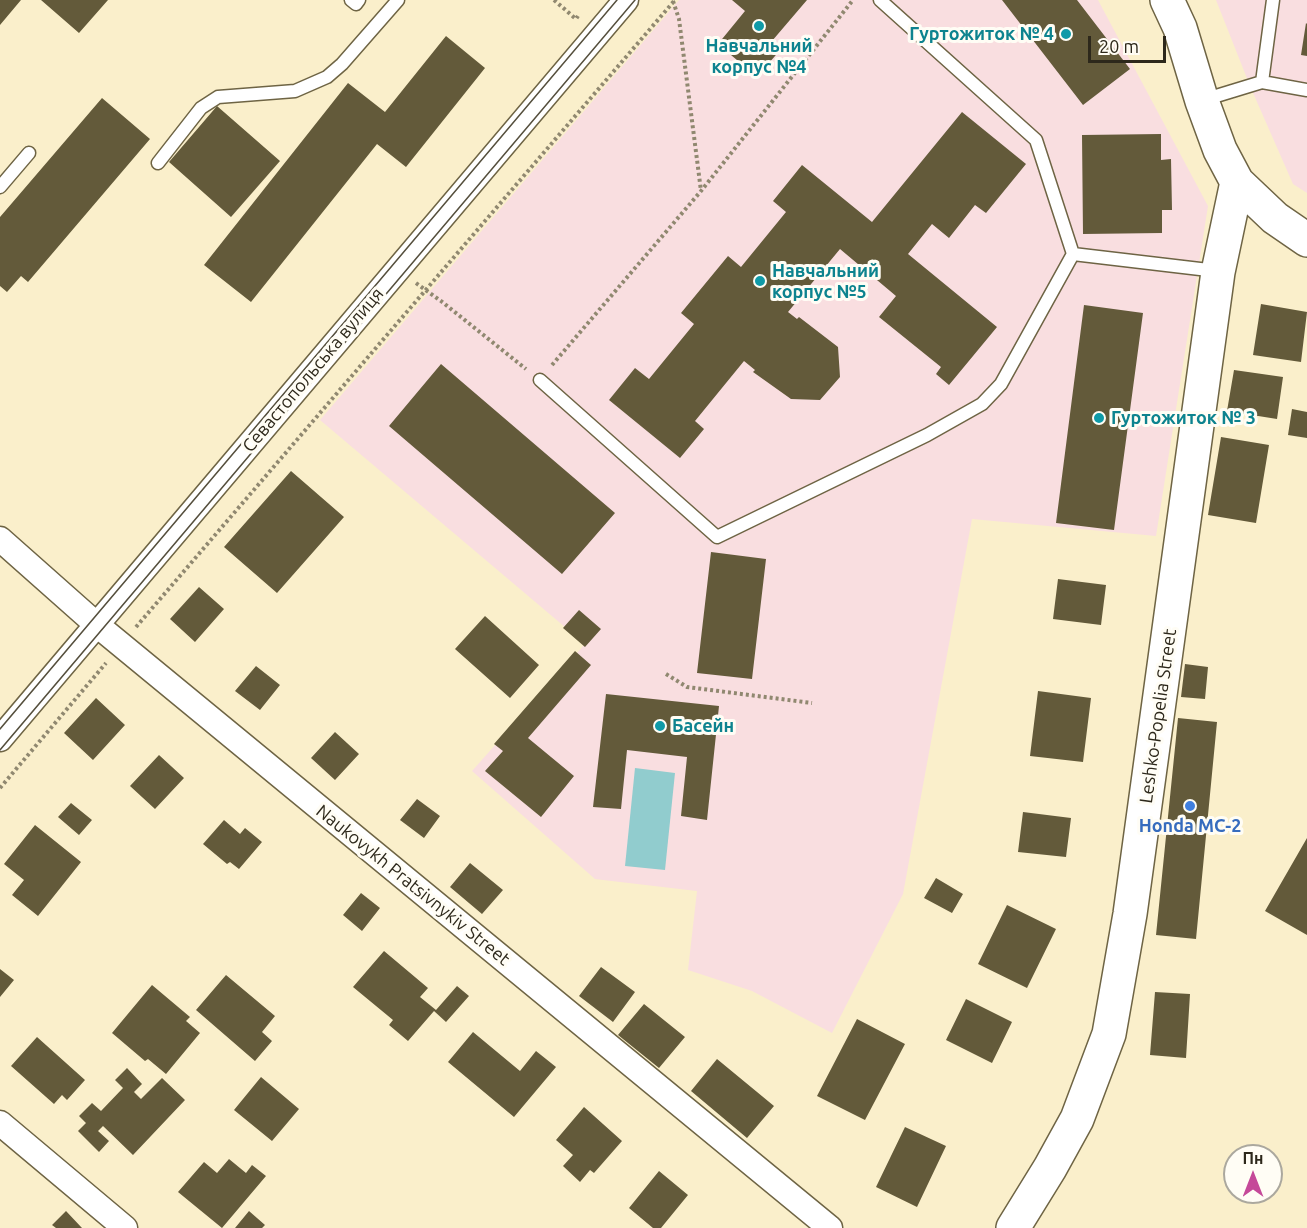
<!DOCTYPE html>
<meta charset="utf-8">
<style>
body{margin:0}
#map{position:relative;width:1307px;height:1228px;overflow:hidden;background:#faefcb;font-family:Ubuntu,sans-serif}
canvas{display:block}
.north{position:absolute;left:1223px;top:1144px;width:60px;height:60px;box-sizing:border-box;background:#fffdf5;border:2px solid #aba89e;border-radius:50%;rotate:0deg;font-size:16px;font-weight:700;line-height:24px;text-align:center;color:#2d281b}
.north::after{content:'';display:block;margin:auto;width:21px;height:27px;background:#c54999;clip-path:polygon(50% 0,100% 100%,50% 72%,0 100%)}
.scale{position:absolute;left:1088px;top:36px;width:78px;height:27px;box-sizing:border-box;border:3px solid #2d281b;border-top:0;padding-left:8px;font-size:18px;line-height:21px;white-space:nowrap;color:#2d281b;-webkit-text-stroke:4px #fffdf5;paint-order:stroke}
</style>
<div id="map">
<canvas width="1307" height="1228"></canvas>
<div class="north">Пн</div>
<div class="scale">20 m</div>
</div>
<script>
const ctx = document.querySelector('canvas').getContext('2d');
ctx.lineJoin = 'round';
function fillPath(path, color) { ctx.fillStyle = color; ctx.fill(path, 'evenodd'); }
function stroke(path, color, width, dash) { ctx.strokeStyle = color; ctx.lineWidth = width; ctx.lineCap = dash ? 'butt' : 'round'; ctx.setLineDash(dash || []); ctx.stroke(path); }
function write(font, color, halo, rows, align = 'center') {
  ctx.font = font + ' Ubuntu,sans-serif'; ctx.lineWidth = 6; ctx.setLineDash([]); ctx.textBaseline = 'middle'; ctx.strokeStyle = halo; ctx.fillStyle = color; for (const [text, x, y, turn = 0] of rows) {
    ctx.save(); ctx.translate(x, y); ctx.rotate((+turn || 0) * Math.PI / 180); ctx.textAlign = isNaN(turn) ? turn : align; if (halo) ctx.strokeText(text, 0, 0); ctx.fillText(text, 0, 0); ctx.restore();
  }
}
fillPath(new Path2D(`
 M679,0H1098L1208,206L1156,536L972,519L903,894L832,1033L752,991L688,970L697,891L595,879L472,771L585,644L320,420Z
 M1216,0H1307V193L1293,184L1250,86Z`), '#f9dee0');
fillPath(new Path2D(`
 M635,768L675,773L665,870L625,866Z`), '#91ccce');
fillPath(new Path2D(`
 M0,0H21L0,25Z
 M41,0H108L79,33Z
 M732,0H807L772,41L781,49L757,77L718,44L745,11Z
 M1002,0H1077L1130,69L1083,105Z
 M1306,23L1307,24V56L1301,55Z
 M446,36L485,68L406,167L377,144L251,302L204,265L348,83L385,112Z
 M102,98L150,139L28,282L21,276L7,292L0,286V217Z
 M217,106L280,161L231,217L169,162Z
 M962,112L1026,164L986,213L975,205L949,238L932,224L908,254L997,327L949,385L936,374L941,367L879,317L896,296L840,249L788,312L797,319L799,317L838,347L840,377L820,400L791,399L753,372L755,370L744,361L695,421L704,429L680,458L609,400L635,368L649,379L694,324L681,313L728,256L741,267L786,212L773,201L802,165L872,222Z
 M1161,134V160L1171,159L1172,210H1162V233L1083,234L1082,135Z
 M1261,304L1307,312L1301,362L1253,355Z
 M1084,305L1143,313L1114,530L1056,523Z
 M441,364L615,513L562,574L389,426Z
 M1234,370L1283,377L1277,419L1227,411Z
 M1292,409L1307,412V438L1288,435Z
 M1221,437L1269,445L1256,523L1208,515Z
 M291,471L344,517L277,593L224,547Z
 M711,552L766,559L752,679L697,673Z
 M1058,579L1106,585L1101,625L1053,619Z
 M199,587L224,609L195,642L170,619Z
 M579,610L601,629L585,647L563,628Z
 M485,616L539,665L510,698L455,649Z
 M575,651L591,665L528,738L574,776L541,817L485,771L503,751L494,744Z
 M1185,664L1208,667L1205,699L1181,697Z
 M256,666L280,685L260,710L235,691Z
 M1038,691L1091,698L1083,762L1030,756Z
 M606,694L719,706L707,820L681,816L687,757L627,750L621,809L593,807Z
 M96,698L125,725L93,760L64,733Z
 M1178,718L1217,722L1196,939L1156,935Z
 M335,732L359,754L335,780L311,758Z
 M159,755L184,778L155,809L130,786Z
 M417,799L440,816L424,838L400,820Z
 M71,803L92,820L79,835L58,817Z
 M1023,812L1071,818L1066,857L1018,852Z
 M224,820L240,834L245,828L262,842L239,869L230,862L227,864L203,844Z
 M35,825L81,862L38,916L12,895L24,880L4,864Z
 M1307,838V935L1265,911Z
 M470,863L503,890L482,914L450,887Z
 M936,878L963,894L952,913L924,898Z
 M361,893L380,908L362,931L343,915Z
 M1007,905L1056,929L1027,988L978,964Z
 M384,951L428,988L420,997L436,1010L457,986L469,996L446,1022L434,1011L408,1041L389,1025L393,1020L353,987Z
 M601,967L635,992L613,1022L579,996Z
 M0,969L14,980L0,997Z
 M226,975L275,1016L262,1032L272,1041L255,1061L196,1010Z
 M152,985L190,1017L186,1021L200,1033L166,1074L148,1059L145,1061L112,1033Z
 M1155,992L1190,994L1186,1058L1150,1055Z
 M966,999L1012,1022L992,1063L946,1040Z
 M644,1004L685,1037L659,1068L618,1035Z
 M857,1019L905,1044L865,1120L817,1096Z
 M473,1032L520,1071L536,1051L556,1067L514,1117L448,1062Z
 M37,1037L85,1080L67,1100L62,1095L54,1104L11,1066Z
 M717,1059L774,1106L747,1138L691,1091Z
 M127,1068L142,1084L134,1092L141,1099L162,1078L185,1100L133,1155L103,1126L98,1131L109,1141L99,1152L78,1131L86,1123L79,1116L92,1103L101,1111L123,1088L115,1080Z
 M261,1077L299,1109L272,1141L234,1110Z
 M584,1107L622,1141L594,1173L590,1170L580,1182L563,1166L573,1155L556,1140Z
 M905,1127L946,1146L917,1207L876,1187Z
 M229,1159L246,1173L252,1165L266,1176L222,1228L178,1192L204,1162L217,1173Z
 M659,1171L688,1195L661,1228H653L629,1208Z
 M66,1211L82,1228H56L52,1225Z
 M249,1211L265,1225L262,1228H235Z`), '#635a3a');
const lane = new Path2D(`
 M351,0L356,4L359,0
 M880,0L1036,140L1073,254
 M1262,82L1307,90
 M1203,100L1262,82L1273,0
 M158,163L201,108L218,97L295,91L327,77L342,64L398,0
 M0,187L29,153
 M540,380L717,537L927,435L982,404L1001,384L1073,254L1217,271`);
const street = new Path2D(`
 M0,539L97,625L830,1228
 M0,739L626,0
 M0,1123L125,1228`);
const secondary = new Path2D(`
 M1167,0L1180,28L1202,101L1220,150L1237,182L1275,218L1307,240
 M1013,1228L1050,1168L1077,1119L1109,1034L1130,914L1218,272L1237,182`);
stroke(lane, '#6e6444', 15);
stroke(street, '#6e6444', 27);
stroke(secondary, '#6e6444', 36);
stroke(new Path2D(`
 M554,0L576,19L578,16
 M673,1L679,19L701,191
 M416,283L441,301L526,369
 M552,365L701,191L853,0
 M136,627L675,0
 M666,674L687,687L812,703
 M0,788L106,663`), '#908870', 4, [3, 3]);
stroke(lane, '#fff', 12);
stroke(street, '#fff', 24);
stroke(secondary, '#fff', 33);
stroke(new Path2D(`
 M0,729L617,0
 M0,750L635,0`), '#554f3d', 1.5);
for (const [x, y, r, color] of [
 [759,26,6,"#0f9aa8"],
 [1066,34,6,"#0f9aa8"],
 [760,281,6,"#0f9aa8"],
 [1099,418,6,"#0f9aa8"],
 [660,726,6,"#0f9aa8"],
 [1190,806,6,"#3f7fe0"]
]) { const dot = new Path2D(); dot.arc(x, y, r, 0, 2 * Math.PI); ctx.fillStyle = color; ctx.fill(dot); stroke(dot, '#fffdf5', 2); }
write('bold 18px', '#0d838f', '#fffdf5', [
 ["Гуртожиток № 4",1054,34,"right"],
 ["Навчальний",759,46,"center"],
 ["корпус №4",759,67,"center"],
 ["Навчальний",772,271],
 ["корпус №5",772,292],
 ["Гуртожиток № 3",1111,418],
 ["Басейн",672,726]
], 'left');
write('18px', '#2d281b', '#fffdf5', [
 ["Севастопольська вулиця",313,370,-50],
 ["Leshko-Popelia Street",1158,716,-82],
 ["Naukovykh Pratsivnykiv Street",413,885,39]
]);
write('bold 18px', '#366cbe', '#fffdf5', [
 ["Honda МС-2",1190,826]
]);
</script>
